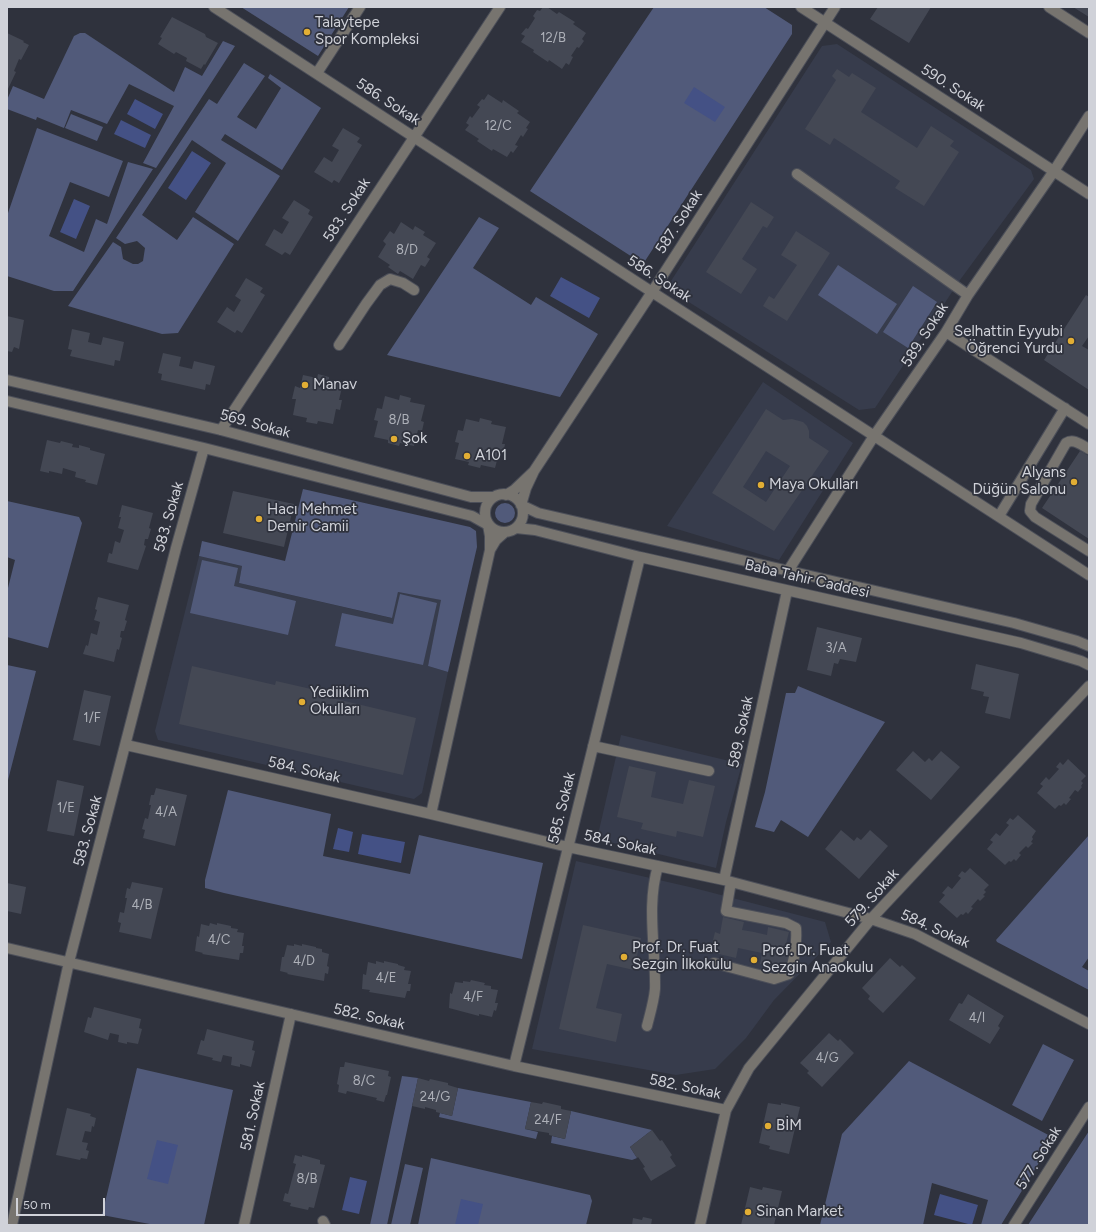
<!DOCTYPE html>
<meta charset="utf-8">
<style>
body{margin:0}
#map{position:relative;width:1096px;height:1232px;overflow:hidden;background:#2f323d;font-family:Figtree,sans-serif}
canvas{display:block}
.frame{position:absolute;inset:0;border:8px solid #d0d2d9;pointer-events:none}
.scale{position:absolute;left:16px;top:1198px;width:89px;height:18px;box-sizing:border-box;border:2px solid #d0d2d9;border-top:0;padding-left:5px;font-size:12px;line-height:14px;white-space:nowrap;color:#d0d2d9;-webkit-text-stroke:3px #2f323d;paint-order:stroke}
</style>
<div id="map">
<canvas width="1096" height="1232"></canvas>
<div class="frame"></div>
<div class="scale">50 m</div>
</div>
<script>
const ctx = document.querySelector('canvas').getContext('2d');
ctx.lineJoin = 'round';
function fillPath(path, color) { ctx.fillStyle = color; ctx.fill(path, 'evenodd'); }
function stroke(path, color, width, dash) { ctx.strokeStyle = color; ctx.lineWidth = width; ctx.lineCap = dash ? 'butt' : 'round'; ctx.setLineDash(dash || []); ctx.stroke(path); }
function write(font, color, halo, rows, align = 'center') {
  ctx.font = font + ' Figtree,sans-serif'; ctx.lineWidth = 3.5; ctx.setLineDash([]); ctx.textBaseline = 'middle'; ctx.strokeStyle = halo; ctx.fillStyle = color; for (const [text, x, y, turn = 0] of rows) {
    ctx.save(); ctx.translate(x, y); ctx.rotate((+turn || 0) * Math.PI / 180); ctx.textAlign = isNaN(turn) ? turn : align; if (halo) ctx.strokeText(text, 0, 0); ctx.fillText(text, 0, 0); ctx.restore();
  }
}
fillPath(new Path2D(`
 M837,44L1031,170L1034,179L960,280L875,408L859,410L673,292L671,281L822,46Z
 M763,382L853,443L779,560L667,526Z
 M199,556L242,566L239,583L391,618L398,592L442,600L428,666L448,672L422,793L414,799L158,740L155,731Z
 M621,735L742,764L726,822L716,868L597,839Z
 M576,861L694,888L825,922L831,942L774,1000L746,1038L715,1069L676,1075L532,1049Z`), '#373c4c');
fillPath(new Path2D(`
 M241,7H349L318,56Z
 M654,7H764L792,25V34L645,261L640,262L530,191Z
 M80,33H85L174,92L185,67L202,76L223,41L235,46L156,168L143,163L174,106L129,84L107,124L71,110L64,128L37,117L36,120L7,109V100L13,86L44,99L74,36Z
 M244,63L265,76L237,117L256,129L281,88L268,78L270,74L321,108L282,170L225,134L221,140L280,176L238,241L195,212L226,163L192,140L142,215L177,240L193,217L234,244L178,333L162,334L68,306L113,242L121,247L123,259L133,264H138L143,261L145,248L137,241L125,244L116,238L209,99L217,104Z
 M71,114L103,127L97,141L65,128Z
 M37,128L123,161L109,197L70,182L49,236L84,252L96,219L107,224L128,162L153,169L73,291H54L7,276V216Z
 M479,217L499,228L473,268L531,305L536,297L598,334L560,397L387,355Z
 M838,265L897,304L877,334L818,295Z
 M913,286L937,302L908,348L883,332Z
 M303,489L470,527L476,531L477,547L448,672L428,666L441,600L398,592L392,618L239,583L242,566L199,556L202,541L285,561Z
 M7,501L79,517L82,523L48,648L7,637V592L15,560L7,557Z
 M495 513a10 10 0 1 1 20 0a10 10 0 1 1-20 0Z
 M202,560L238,568L234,586L296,601L288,635L190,613Z
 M400,594L437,603L423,665L335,646L342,613L393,624Z
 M7,665L36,671L7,784Z
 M798,686L885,722L808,837L781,820L774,832L755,827L765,792L786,693H795Z
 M228,790L331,814L323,856L410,874L419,835L543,863L522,959L224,893L205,888V880Z
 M1089,835V957L1082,967L1089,971V990L997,942L996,940Z
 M1043,1044L1074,1060L1042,1121L1012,1105Z
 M909,1061L1054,1138L1001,1225H981L988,1200L932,1183L923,1225H820L842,1134Z
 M137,1068L233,1090L204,1225H155L102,1215Z
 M402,1076L418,1078L387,1225H370Z
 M458,1088L531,1102L525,1129L538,1132L536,1139L439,1117L440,1113L452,1116Z
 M571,1111L652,1130L630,1147L637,1158L632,1160L551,1143L552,1136L565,1139Z
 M1089,1131V1225H1028Z
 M431,1158L590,1195L592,1201L586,1225H418Z
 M405,1164L423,1168L410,1225H391Z`), '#515a7a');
fillPath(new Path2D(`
 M694,87L725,107L715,122L684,103Z
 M135,99L163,114L155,129L127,114Z
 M121,120L151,135L145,148L114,134Z
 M192,151L211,163L186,200L168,188Z
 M74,199L90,206L76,239L60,232Z
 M561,277L600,298L589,318L550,296Z
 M338,828L353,832L349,852L333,849Z
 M362,834L405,842L401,863L358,854Z
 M157,1140L178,1145L168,1184L147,1179Z
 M350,1177L367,1181L359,1214L342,1210Z
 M940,1194L978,1205L972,1225L934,1215Z
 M461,1199L483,1204L478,1225H455Z`), '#445185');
fillPath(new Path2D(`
 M543,7H547L557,14L559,12L575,22L573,24L586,33L582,39L584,41L579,48L577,47L571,56L573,57L569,65L566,63L562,69L549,60L548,62L533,52L534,50L521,42L525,36L521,34L526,28L528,29L535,18L533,16L537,10L540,11Z
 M878,7H931L909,43L870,19Z
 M1073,7H1089V17Z
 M172,17L205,34L206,37L218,43L205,65L204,64L201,69L186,61L187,58L176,52L174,54L158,44L162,38L160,37Z
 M7,33L24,41L23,42L29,45L21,60L19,59L14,71L16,72L8,89H7Z
 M837,69L849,77L852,73L876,88L861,112L917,148L931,126L954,141L950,146L959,152L924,206L895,188L900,181L834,138L830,145L805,129L836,80L832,76Z
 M488,94L502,103L503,100L519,111L517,113L530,122L526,128L528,129L523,137L521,135L515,145L518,146L513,153L511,151L507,157L493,149L492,151L477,141L479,139L465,130L469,125L466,123L470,116L472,118L480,107L477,105L482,99L484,100Z
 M343,128L360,138L357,142L362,145L339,183L334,180L332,183L314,172L324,157L332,162L339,150L332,146Z
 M294,200L310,210L308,214L313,217L290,255L285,252L282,255L265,245L274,229L282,234L289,222L282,218Z
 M751,202L774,217L767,228L763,226L742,259L757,269L741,294L706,272Z
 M401,222L413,230L415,226L425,232L423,235L436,243L427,257L430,259L425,267L421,265L413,279L400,271L398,274L388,267L390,265L378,257L386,244L383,241L390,231L394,234Z
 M796,231L830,253L787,321L763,306L769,296L774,299L797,265L781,255Z
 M246,278L263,288L260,292L265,295L242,333L237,330L235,333L217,322L227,307L234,312L241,300L235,296Z
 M1086,295L1089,297V336L1082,346L1089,350V390L1044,360Z
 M7,316L24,320L19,349L14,347L12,352L7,351Z
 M72,329L90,333L88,342L101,345L103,337L124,342L120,361L115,360L114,366L70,356L72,350L68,349Z
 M163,353L181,357L179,366L192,369L194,361L215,366L210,385L206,384L205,390L161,380L162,374L158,373Z
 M318,374L329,377V380L343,383L339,400H342L340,410L336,409L333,424L318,421L317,424L306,422L307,418L293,415L296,399H292L295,386L300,388L303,375L317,378Z
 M400,395L411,398L410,402L425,405L421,421L424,422L422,431L418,430L414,446L400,443L399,446L388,443V440L374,437L378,421L374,420L377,408L382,409L385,396L399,400Z
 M766,409L783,420L792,419L803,422L807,426L809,431V438L829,451L774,531L712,493ZM766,451L790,466L766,502L743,487Z
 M480,418L492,421L491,424L506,427L502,444H505L503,454L499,453L495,468L481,465L480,468L468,465L469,462L455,459L459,443L455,442L458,430L463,431L466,419L479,422Z
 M47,440L60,443L61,441L73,444L72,447L79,448V445L90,448V450L105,454L97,485L85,482L86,480L75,477L76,472L63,468L62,474L49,471V473L40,471Z
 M1080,451L1089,456V539L1042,508Z
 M233,491L294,504L284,547L223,533Z
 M122,505L153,513L149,528L151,529L148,539H145L144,545L146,546L138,570L107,562L109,553L112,554L115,541L120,543L124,530L118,528L121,517H119Z
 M98,597L129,605L125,620L127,621L124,631H121L120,637L122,638L119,650L117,649L114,662L83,654L86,645L88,646L91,633L97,635L100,622L94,620L97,610L95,609Z
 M817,627L862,638L856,662L840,659L838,664L834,663L831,676L807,670Z
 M976,664L1019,674L1010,719L985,713L989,697L983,696L984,692L971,689Z
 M192,666L275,685L276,681L333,694L332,698L416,718L403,775L179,724Z
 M84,690L111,696L100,746L73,740Z
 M913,751L925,762L929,758L932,761L941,751L960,767L931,800L896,770Z
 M1068,759L1086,776L1081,781L1083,783L1081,786L1082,787L1078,792L1075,790L1069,798L1071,799L1066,805L1064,803L1061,806L1059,805L1055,809L1037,793L1043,786L1040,784L1046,777L1049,780L1059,769L1056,767L1060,762L1063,765Z
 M629,766L656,772L651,797L683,804L689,780L715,786L703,837L677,831L676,837L641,829L643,823L617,817Z
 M57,780L84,786L74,836L47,831Z
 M156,788L187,795L175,846L143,838L145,830L142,829L145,818L148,819L151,805H149L151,795H154Z
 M1018,815L1036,831L1032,837L1033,839L1031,842L1033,843L1028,848L1026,846L1019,853L1021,855L1016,861L1014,859L1011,862L1009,861L1005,865L987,849L993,842L990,840L996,833L1000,836L1009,825L1006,823L1010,818L1013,820Z
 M841,830L854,841L857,837L861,840L870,830L888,846L859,879L825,849Z
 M970,868L989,885L984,890L986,892L983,895L985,896L980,901L978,899L971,907L973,908L968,914L966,912L963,915L961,914L957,918L939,902L945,895L942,893L948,886L952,889L961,878L958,876L962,871L965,873Z
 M132,882L163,888L151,939L119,932L121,923L118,922L120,912L124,913L127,898H125L127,888L130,889Z
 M7,883L26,887L21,914L7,911Z
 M723,917L744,922L742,930L754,932L767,935L768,927L789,932L785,948L790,949L786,969L760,964L762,953L738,948L736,958L710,952L715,932L720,934Z
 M210,923L217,925V923L231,926V928L238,929L237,932L244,933L242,946H244L243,953H240L239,960L202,954L203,953L195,951L197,936L199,937L201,924L209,926Z
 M583,925L641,938L634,970L607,964L596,1008L622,1014L616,1042L559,1029Z
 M294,944L302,946V944L316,947V948L322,949V952L329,954L327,966L329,967L328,974L325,973L324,981L287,974L288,973L280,971L282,957H284L287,945L294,946Z
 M890,958L900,967L902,965L916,978L883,1013L868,999L870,996L862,988Z
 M376,961L384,963V961L398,964V965L405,967L404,970L411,971L408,984H411L410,991H407L405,998L369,992L370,990L362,989L363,974L366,975L368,962L376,964Z
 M471,980L485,983L484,985L491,986V989L498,990L495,1003H498L496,1011L494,1010L492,1017L479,1014V1016L449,1008L450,993L452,994L455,982L463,983V981L470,982Z
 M968,994L1004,1016L998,1026L1000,1028L990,1044L949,1020L959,1003L962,1004Z
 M94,1007L141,1019L139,1028L142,1029L138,1044L127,1042V1044L118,1042L119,1035L110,1033L108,1040L84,1032L88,1017L91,1018Z
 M207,1029L254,1041L252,1050L255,1051L251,1067L240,1064V1067L231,1065L232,1057L223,1055L221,1062L212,1060L213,1058L197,1054L201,1040L204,1041Z
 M829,1033L838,1041L840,1039L854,1053L822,1087L807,1073L809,1071L800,1063Z
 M345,1062L389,1071L388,1076L391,1077L387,1095H386L384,1102L376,1100L377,1098L347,1091L346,1094L338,1092L339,1085L337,1084L340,1067H344Z
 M418,1078L429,1081L430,1079L448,1083V1085L458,1088L452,1116L436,1112V1110L425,1107V1109L412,1106Z
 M531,1102L542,1104L543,1102L561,1106V1109L571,1111L565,1139L549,1135V1133L525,1129Z
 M768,1103L781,1105V1103L800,1107L789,1154L769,1149L770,1146L759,1143Z
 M67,1108L91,1114L90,1116L96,1118L94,1127L92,1126L91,1132L85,1131L82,1142L88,1143L86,1150L89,1151L87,1159L81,1158L80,1160L56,1155Z
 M652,1130L660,1141L662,1140L672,1155L670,1157L676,1166L651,1181L643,1168L645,1167L638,1157L637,1158L630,1147Z
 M295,1155L302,1157V1155L320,1160V1164L325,1165L314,1208L309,1207L308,1210L290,1206L291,1203L283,1201L285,1193L288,1194L296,1164L293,1163Z
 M750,1187L762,1190L763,1187L782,1191L774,1225H741Z
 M643,1217L652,1219L651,1225H632L633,1218L642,1220Z`), '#444854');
const minor = new Path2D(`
 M214,7L652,292L1089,575
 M801,7L1089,194
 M1049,7L1089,33
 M317,73L360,7
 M797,174L968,295
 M946,332L1089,424
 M339,345L366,304L380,285L390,279L403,283L414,290
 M7,380L221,430L471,497H494
 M7,401L204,448L472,516L488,525L490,536V550L496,540L505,532
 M221,430L500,7
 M1089,449C1081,445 1074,438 1066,443L1031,504L1030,511L1035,517L1089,551
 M534,471L652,292L835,7
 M485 513a19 19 0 1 1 38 0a19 19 0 1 1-38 0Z
 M506,495L514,490L534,471L526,488L521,505L538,513L1014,623L1077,641L1089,646
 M999,516L1065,408
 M516,528L535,530L640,557L1021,643L1081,661L1089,665
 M788,571L874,436L946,332L968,295L1054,171L1089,116
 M126,745L431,814L568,847L724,880L871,919L915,934L1089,1024
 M593,746L709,771
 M431,814L490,550
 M724,880L787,591
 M7,948L514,1066L726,1110
 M714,963L774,979L789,974C795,959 797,944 796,928L786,923L726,911L731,882
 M647,1026C650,1014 654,1001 655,989C656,949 646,906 658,866
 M514,1066L640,557
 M323,1221L325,1225
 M12,1225L69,962L176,548L204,448
 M244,1225L291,1014
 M700,1225L726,1110L749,1068L871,919L1089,686
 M1014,1225L1089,1107`);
stroke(minor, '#4c4f59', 12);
stroke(minor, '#77746f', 10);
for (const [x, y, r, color] of [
 [307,32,4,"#e2ae34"],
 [1071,341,4,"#e2ae34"],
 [305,385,4,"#e2ae34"],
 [394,439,4,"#e2ae34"],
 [467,456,4,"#e2ae34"],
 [1074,482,4,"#e2ae34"],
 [761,485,4,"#e2ae34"],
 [259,519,4,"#e2ae34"],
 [302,702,4,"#e2ae34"],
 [624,957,4,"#e2ae34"],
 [754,960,4,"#e2ae34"],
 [768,1126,4,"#e2ae34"],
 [748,1212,4,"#e2ae34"]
]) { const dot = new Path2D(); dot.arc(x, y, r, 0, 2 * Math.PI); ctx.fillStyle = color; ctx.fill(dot); stroke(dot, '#2f323d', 1.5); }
write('13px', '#adb0b8', null, [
 ["12/B",553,38],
 ["12/C",498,126],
 ["8/D",407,250],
 ["8/B",399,420],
 ["3/A",836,648],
 ["1/F",92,718],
 ["1/E",66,808],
 ["4/A",166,812],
 ["4/B",142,905],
 ["4/C",219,940],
 ["4/D",304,961],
 ["4/E",386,978],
 ["4/F",473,997],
 ["4/I",977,1018],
 ["4/G",827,1058],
 ["8/C",364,1081],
 ["24/G",435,1097],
 ["24/F",548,1120],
 ["8/B",307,1179]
]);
write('15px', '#d0d2d9', '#2f323d', [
 ["Talaytepe",315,23],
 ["Spor Kompleksi",315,40],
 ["Selhattin Eyyubi",1063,332,"right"],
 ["Öğrenci Yurdu",1063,349,"right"],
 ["Manav",313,385],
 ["Şok",402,439],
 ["A101",475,456],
 ["Alyans",1066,473,"right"],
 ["Düğün Salonu",1066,490,"right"],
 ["Maya Okulları",769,485],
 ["Hacı Mehmet",267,510],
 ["Demir Camii",267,527],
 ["Yediiklim",310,693],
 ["Okulları",310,710],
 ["Prof. Dr. Fuat",632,948],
 ["Sezgin İlkokulu",632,965],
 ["Prof. Dr. Fuat",762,951],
 ["Sezgin Anaokulu",762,968],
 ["BİM",776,1126],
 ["Sinan Market",756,1212]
], 'left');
write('15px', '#d0d2d9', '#2f323d', [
 ["590. Sokak",953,88,33],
 ["586. Sokak",388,102,33],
 ["583. Sokak",347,210,-57],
 ["587. Sokak",679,222,-57],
 ["586. Sokak",659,279,33],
 ["589. Sokak",925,335,-57],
 ["569. Sokak",255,424,15],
 ["583. Sokak",169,517,-74],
 ["Baba Tahir Caddesi",807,579,13],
 ["589. Sokak",741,732,-78],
 ["584. Sokak",304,770,13],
 ["585. Sokak",562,808,-76],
 ["583. Sokak",88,831,-75],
 ["584. Sokak",620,843,12],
 ["579. Sokak",872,898,-48],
 ["584. Sokak",935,929,24],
 ["582. Sokak",369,1017,13],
 ["582. Sokak",685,1087,12],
 ["581. Sokak",253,1116,-78],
 ["577. Sokak",1039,1158,-58]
]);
</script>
